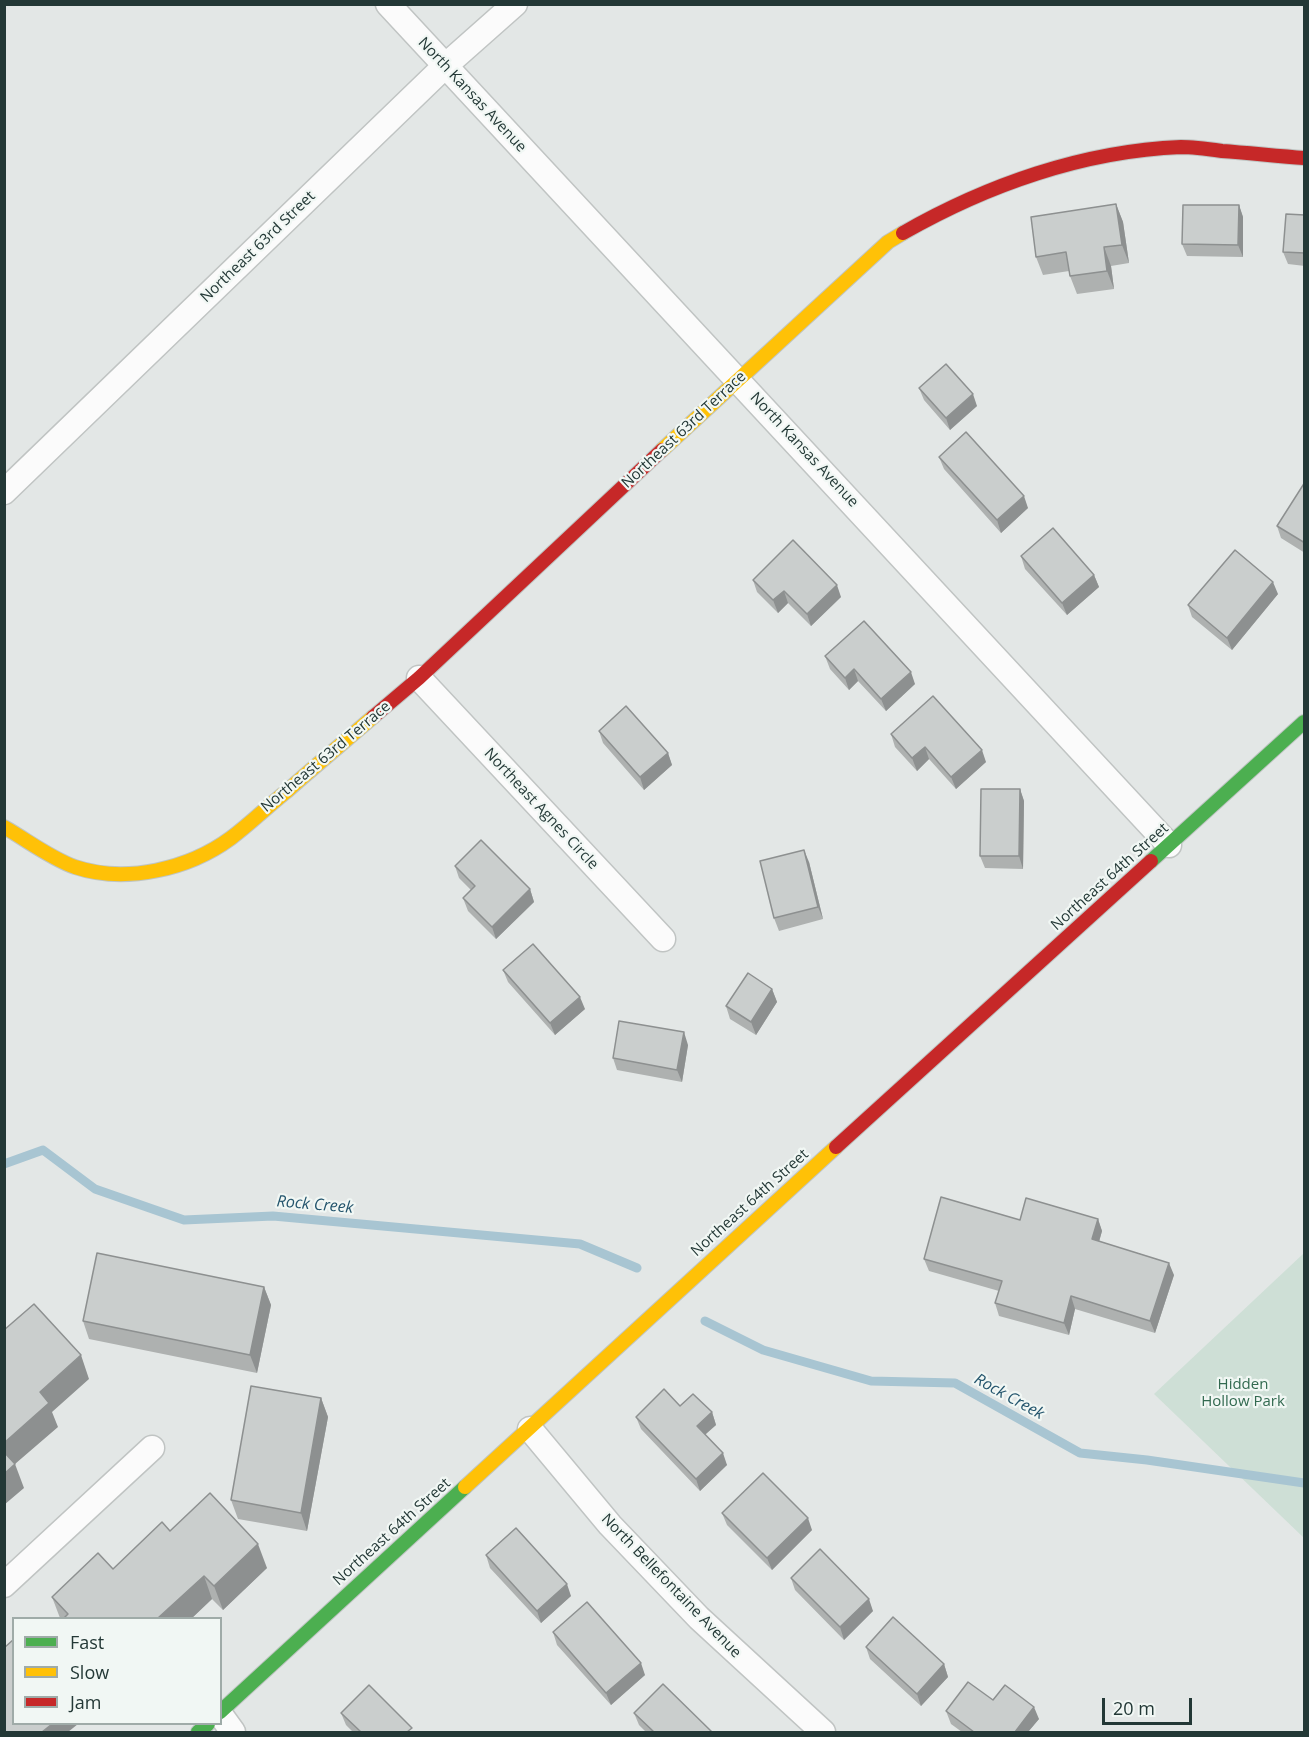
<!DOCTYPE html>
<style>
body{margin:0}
#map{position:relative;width:1309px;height:1737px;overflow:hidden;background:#e3e7e6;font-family:"Open Sans",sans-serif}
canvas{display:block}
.frame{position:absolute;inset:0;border:6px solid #233836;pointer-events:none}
.legend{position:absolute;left:12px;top:1617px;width:210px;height:108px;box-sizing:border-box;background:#f1f7f4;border:2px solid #9faba8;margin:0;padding:8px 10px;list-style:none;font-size:18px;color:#233836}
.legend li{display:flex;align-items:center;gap:12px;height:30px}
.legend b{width:30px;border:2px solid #9faba8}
.scale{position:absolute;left:1102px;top:1698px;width:90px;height:27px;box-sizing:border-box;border:3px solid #233836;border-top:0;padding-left:8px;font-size:18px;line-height:21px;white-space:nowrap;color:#233836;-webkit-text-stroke:4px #f1f7f4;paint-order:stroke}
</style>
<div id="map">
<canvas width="1309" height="1737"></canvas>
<div class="frame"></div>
<ul class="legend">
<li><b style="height:8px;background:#4caf50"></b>Fast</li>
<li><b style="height:8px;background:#ffc107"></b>Slow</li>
<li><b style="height:8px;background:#c62828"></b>Jam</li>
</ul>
<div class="scale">20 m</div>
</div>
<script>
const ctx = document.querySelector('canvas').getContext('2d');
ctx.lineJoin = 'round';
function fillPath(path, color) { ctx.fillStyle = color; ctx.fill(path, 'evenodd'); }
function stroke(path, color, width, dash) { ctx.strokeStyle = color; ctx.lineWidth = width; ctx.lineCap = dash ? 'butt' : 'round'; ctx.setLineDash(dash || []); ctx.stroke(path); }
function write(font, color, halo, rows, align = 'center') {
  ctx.font = font + ' "Open Sans",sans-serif'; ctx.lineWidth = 4.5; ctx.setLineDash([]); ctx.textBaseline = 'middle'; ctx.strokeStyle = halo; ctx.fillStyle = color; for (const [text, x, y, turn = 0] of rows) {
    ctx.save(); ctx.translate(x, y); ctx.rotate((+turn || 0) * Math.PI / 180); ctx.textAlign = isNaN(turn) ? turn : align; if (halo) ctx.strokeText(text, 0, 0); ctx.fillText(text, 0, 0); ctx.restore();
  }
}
fillPath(new Path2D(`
 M1304,1253V1538L1154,1394Z`), '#cedfd6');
stroke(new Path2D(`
 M4,1164L43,1150L95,1189L184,1220L273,1216L580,1244L637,1268
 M705,1321L763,1350L871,1381L955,1383L1080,1453L1147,1460L1304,1483`), '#a8c5d2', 9);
const street = new Path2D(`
 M388,4L1169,845
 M4,492L445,66L515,4
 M419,678L663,939
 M530,1429L610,1525L699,1618L823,1732
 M4,1585L152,1448
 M220,1714L233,1732`);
const fast = new Path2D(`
 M1151,861L1304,722
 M220,1712L465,1487
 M198,1732L208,1724`);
const slow = new Path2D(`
 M662,450L888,242L903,233
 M4,827C27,840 50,858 75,867C126,884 189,869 231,838C250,824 268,806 287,791C315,766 344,742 373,717
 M465,1487L836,1147`);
const jam = new Path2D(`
 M903,233C987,185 1083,151 1181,147C1194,147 1208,149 1222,151C1249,153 1277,156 1304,158
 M373,717L419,678L662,450
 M836,1147L1151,861`);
stroke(street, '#c0c4c3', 27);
stroke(fast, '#bfc5c3', 16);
stroke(slow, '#bfc5c3', 16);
stroke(jam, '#bfc5c3', 16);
stroke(street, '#fbfbfb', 24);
stroke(fast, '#4caf50', 14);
stroke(slow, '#ffc107', 14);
stroke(jam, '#c62828', 14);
fillPath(new Path2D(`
 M1116,204L1123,222L1129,263L1111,266L1114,289L1077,294L1070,276L1069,271L1043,275L1036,257Z
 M1239,205L1243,217V257L1187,256L1182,244Z
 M1305,215V266L1288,264L1283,252Z
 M919,388L977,406L950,430L924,400Z
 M939,457L1028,508L1001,533L944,469Z
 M1305,482V553L1281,538L1277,526Z
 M1021,556L1094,575L1099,587L1067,615L1025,569Z
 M753,580L841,597L811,626L788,603L778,613L757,592Z
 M1278,594L1232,650L1192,617L1188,605Z
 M825,656L915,684L886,711L858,681L849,690L830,669Z
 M599,731L668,753L672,765L644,790L603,743Z
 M891,734L986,762L956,789L929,759L917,771L895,747Z
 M1020,789L1024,801L1023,869L985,868L980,856Z
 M809,862L823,919L779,931L774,918Z
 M455,866L530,889L534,902L496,939L468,911L463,898L471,890L459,878Z
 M503,970L585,1009L555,1035L508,982Z
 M772,989L777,1002L756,1035L730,1019L726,1006Z
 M688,1045L682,1082L617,1070L613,1058Z
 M1098,1219L1102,1231L1099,1242L1174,1275L1155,1333L1075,1309L1069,1335L999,1316L995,1303L999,1291L929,1271L924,1259L1020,1220Z
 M264,1287L271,1305L257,1373L89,1339L83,1321Z
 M321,1398L328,1417L307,1531L238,1519L231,1500Z
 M680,1406L712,1412L716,1425L705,1435L727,1465L700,1491L641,1429L636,1417Z
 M722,1513L812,1530L772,1570L727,1525Z
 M170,1531L267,1568L223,1610L212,1599L192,1618H60L52,1597L113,1569Z
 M486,1555L571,1596L541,1623L490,1568Z
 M791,1578L873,1611L844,1640L795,1590Z
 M553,1632L645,1675L611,1705L557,1645Z
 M866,1647L944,1664L948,1677L921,1706L870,1659Z
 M993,1700L1039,1719L1028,1732H962L951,1724L946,1711Z
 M341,1713L413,1732H353L346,1725Z
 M634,1713L712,1732H646L639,1725Z`), '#aeb1b0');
fillPath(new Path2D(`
 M1116,204L1123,222L1129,263L1122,245Z
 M1239,205L1243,217V257L1238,245Z
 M1104,247L1111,266L1114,289L1107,271Z
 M973,394L977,406L950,430L946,418Z
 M1024,496L1028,508L1001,533L997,520Z
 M1094,575L1099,587L1067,615L1062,603Z
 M1273,582L1278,594L1232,650L1227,638Z
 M837,585L841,597L811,626L807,614Z
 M784,591L788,603L778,613L773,600Z
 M854,669L858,681L849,690L845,678Z
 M911,672L915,684L886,711L881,699Z
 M925,747L929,759L917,771L912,758Z
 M982,750L986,762L956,789L951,777Z
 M668,753L672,765L644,790L640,777Z
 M1020,789L1024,801L1023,869L1019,856Z
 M804,850L809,862L823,919L818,907Z
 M530,889L534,902L496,939L492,927Z
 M772,989L777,1002L756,1035L751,1022Z
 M580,997L585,1009L555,1035L550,1023Z
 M684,1032L688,1045L682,1082L677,1070Z
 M1098,1219L1102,1231L1096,1252L1092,1239Z
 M1169,1263L1174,1275L1155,1333L1150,1321Z
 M264,1287L271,1305L257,1373L250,1355Z
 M1071,1296L1075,1309L1069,1335L1064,1323Z
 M81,1355L89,1379L52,1412L58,1427L15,1464L24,1488L4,1505V1443L40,1392Z
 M321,1398L328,1417L307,1531L301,1513Z
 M712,1412L716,1425L701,1438L697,1426Z
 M723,1453L727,1465L700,1491L696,1479Z
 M808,1518L812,1530L772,1570L767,1558Z
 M258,1544L267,1568L223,1610L214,1586Z
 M204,1576L212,1599L192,1618H158Z
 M567,1584L571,1596L541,1623L537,1611Z
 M869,1599L873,1611L844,1640L840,1627Z
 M641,1663L645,1675L611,1705L606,1693Z
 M944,1664L948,1677L921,1706L917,1694Z
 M1034,1707L1039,1719L1028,1732H1015Z
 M52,1724H78L68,1732H42Z`), '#8d9090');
const building = new Path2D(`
 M1116,204L1122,245L1104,247L1107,271L1070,276L1066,252L1036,257L1031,217Z
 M1183,205H1239L1238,245L1182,244Z
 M1286,214L1305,215V253L1283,252Z
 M946,364L973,394L946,418L919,388Z
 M966,432L1024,496L997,520L939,457Z
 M1305,482V543L1277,526Z
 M1053,528L1094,575L1062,603L1021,556Z
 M793,540L837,585L807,614L784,591L773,600L753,580Z
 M1235,550L1273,582L1227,638L1188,605Z
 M864,621L911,672L881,699L854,669L845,678L825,656Z
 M933,696L982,750L951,777L925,747L912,758L891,734Z
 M626,706L668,753L640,777L599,731Z
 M981,789H1020L1019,856H980Z
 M481,840L530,889L492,927L463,898L475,886L455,866Z
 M804,850L818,907L774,918L760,861Z
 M533,944L580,997L550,1023L503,970Z
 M748,973L772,989L751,1022L726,1006Z
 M619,1021L684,1032L677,1070L613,1058Z
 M941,1197L1020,1220L1026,1198L1098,1219L1092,1239L1169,1263L1150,1321L1071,1296L1064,1323L995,1303L1002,1281L924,1259Z
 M97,1253L264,1287L250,1355L83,1321Z
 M34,1304L81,1355L40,1392L49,1403L4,1443V1330Z
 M251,1386L321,1398L301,1513L231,1500Z
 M664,1389L680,1406L693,1394L712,1412L697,1426L723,1453L696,1479L636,1417Z
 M4,1452L15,1464L4,1474Z
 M763,1473L808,1518L767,1558L722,1513Z
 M210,1493L258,1544L214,1586L204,1576L158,1618H64L68,1614L52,1597L98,1553L113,1569L162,1522L170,1531Z
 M516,1528L567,1584L537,1611L486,1555Z
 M820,1549L869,1599L840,1627L791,1578Z
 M587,1602L641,1663L606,1693L553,1632Z
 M893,1617L944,1664L917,1694L866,1647Z
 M14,1639V1724H52L42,1732H4V1648Z
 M968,1682L993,1700L1005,1685L1034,1707L1015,1732H974L946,1711Z
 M663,1684L712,1732H654L634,1713Z
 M369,1685L412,1728L407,1732H361L341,1713Z`);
fillPath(building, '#cacecd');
stroke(building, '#8d9090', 1.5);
write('15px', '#233836', '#f1f7f4', [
 ["North Kansas Avenue",472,95,47],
 ["Northeast 63rd Street",258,247,-44],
 ["Northeast 63rd Terrace",684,430,-43],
 ["North Kansas Avenue",804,450,47],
 ["Northeast 63rd Terrace",326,757,-40],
 ["Northeast Agnes Circle",541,809,47],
 ["Northeast 64th Street",1110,877,-42],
 ["Northeast 64th Street",750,1203,-42],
 ["Northeast 64th Street",392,1532,-42],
 ["North Bellefontaine Avenue",671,1586,46]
]);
write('15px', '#326a50', '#f1f7f4', [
 ["Hidden",1243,1385],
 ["Hollow Park",1243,1402]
]);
write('italic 16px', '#24556d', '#f1f7f4', [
 ["Rock Creek",315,1205,5],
 ["Rock Creek",1009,1397,29]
]);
</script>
